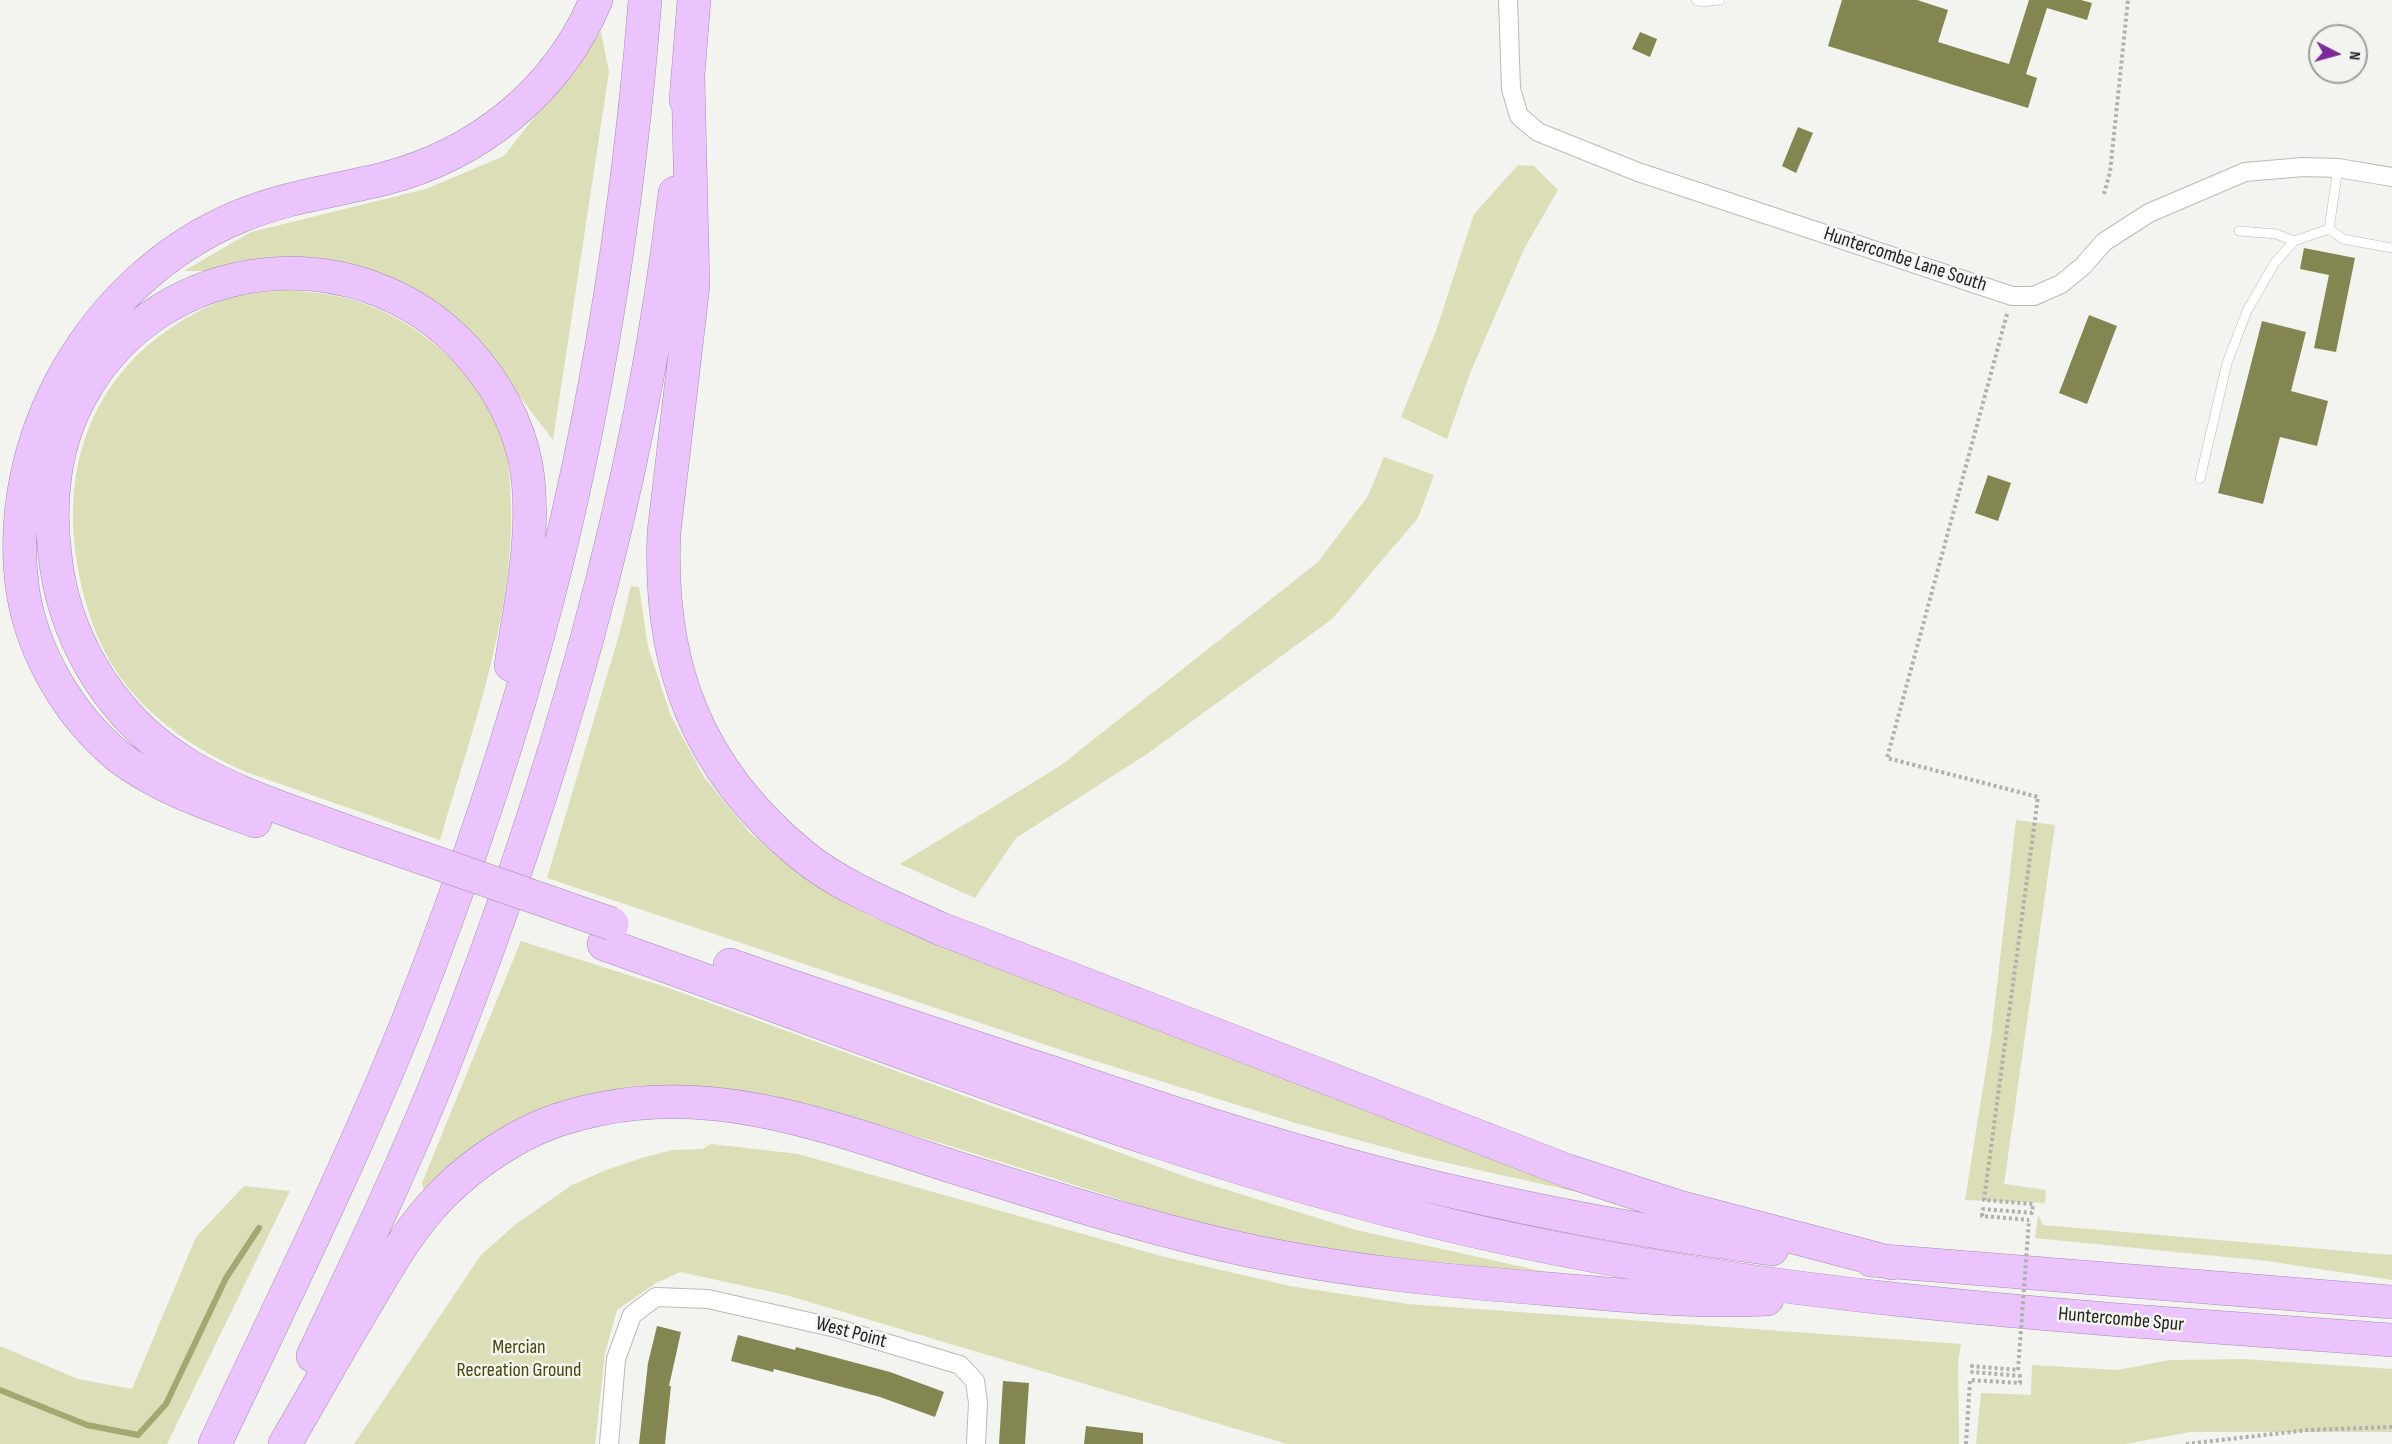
<!DOCTYPE html>
<style>
body{margin:0}
#map{position:relative;width:2392px;height:1444px;overflow:hidden;background:#f3f3ef;font-family:"Sofia Sans Condensed",sans-serif}
canvas{display:block}
.north{position:absolute;left:2308px;top:24px;width:60px;height:60px;box-sizing:border-box;background:#f3f3ef;border:2px solid #9f9f9d;border-radius:50%;rotate:96deg;font-size:16px;font-weight:700;line-height:24px;text-align:center;color:#222221}
.north::after{content:'';display:block;margin:auto;width:21px;height:27px;background:#7c2b9b;clip-path:polygon(50% 0,100% 100%,50% 72%,0 100%)}
</style>
<div id="map">
<canvas width="2392" height="1444"></canvas>
<div class="north">N</div>
</div>
<script>
const ctx = document.querySelector('canvas').getContext('2d');
ctx.lineJoin = 'round';
function fillPath(path, color) { ctx.fillStyle = color; ctx.fill(path, 'evenodd'); }
function stroke(path, color, width, dash) { ctx.strokeStyle = color; ctx.lineWidth = width; ctx.lineCap = dash ? 'butt' : 'round'; ctx.setLineDash(dash || []); ctx.stroke(path); }
function write(font, color, halo, rows, align = 'center') {
  ctx.font = font + ' "Sofia Sans Condensed",sans-serif'; ctx.lineWidth = 5; ctx.setLineDash([]); ctx.textBaseline = 'middle'; ctx.strokeStyle = halo; ctx.fillStyle = color; for (const [text, x, y, turn = 0] of rows) {
    ctx.save(); ctx.translate(x, y); ctx.rotate((+turn || 0) * Math.PI / 180); ctx.textAlign = isNaN(turn) ? turn : align; if (halo) ctx.strokeText(text, 0, 0); ctx.fillText(text, 0, 0); ctx.restore();
  }
}
fillPath(new Path2D(`
 M601,32L609,72L553,440L508,381L439,305L378,272L301,258L217,271H184L251,232L426,189L504,156Z
 M1518,165L1534,166L1558,190L1525,247L1470,373L1447,439L1401,417L1436,331L1474,214Z
 M285,290C348,293 390,307 439,348C468,372 492,408 504,445C510,465 510,487 511,508C513,621 471,732 440,840L246,772C198,751 152,721 120,677C98,646 84,605 78,568C57,451 104,353 214,304C235,294 262,293 285,290Z
 M1384,457L1434,475L1418,518L1332,619L1147,754L1016,838L975,898L900,864L1060,766L1318,562L1368,496Z
 M631,586L639,587L648,647L671,716L704,777L750,833L811,881L869,916L1613,1200L1421,1157L1299,1124L1073,1054L547,878L619,635Z
 M2016,820L2055,825L2004,1184L2046,1190L2045,1203L1965,1200L1991,1038Z
 M521,941L669,988L1192,1179L1356,1230L1550,1273L1538,1275L1344,1254L1127,1207L1128,1202C1046,1176 965,1150 883,1126C804,1104 739,1084 656,1086L424,1191L422,1183Z
 M711,1144L798,1154L1161,1256L1290,1286L1408,1304L1961,1344L1958,1362L1959,1444H1287L786,1295L680,1272L656,1283L617,1310L605,1353L595,1444H354L481,1255L516,1224L572,1185L606,1170L642,1158L672,1150L702,1149Z
 M244,1186L290,1191L167,1444H0V1346L78,1379L132,1389L196,1237Z
 M2038,1215L2043,1225L2392,1255V1280L2267,1261L2035,1238Z
 M2242,1359L2392,1369V1432H2190L2125,1444H1976L1981,1393L2031,1395L2032,1365L2117,1370L2170,1360Z`), '#dbdeb6');
stroke(new Path2D(`
 M0,1390L87,1425L138,1435L166,1404L226,1278L259,1228`), '#a4a771', 6);
fillPath(new Path2D(`
 M1842,0H1917L1948,10L1938,42L2009,64L2029,0H2081L2092,3L2087,20L2047,8L2026,74L2037,78L2028,108L1828,46Z
 M1640,32L1657,39L1650,57L1632,49Z
 M1798,127L1813,133L1796,173L1782,166Z
 M2304,248L2355,258L2336,352L2314,348L2329,275L2300,269Z
 M2089,315L2117,326L2087,404L2059,393Z
 M2262,321L2306,332L2291,391L2328,401L2317,446L2280,437L2263,504L2218,493Z
 M1988,475L2011,483L1998,521L1975,513Z
 M657,1326L681,1332L669,1386H671L665,1444H639L648,1363Z
 M738,1335L795,1350L796,1347L890,1372L944,1392L935,1417L880,1397L774,1369L773,1372L731,1361Z
 M1003,1381L1029,1383L1025,1444H999Z
 M1086,1426L1143,1433V1444H1084Z`), '#838651');
const lane = new Path2D(`
 M1696,0L1702,2L1720,0
 M2329,229L2343,239L2392,248
 M2329,229L2338,168
 M2239,231L2276,234L2294,241
 M2200,479L2227,363L2247,311L2274,264L2294,241L2329,229`);
const street = new Path2D(`
 M1508,0L1511,89L1519,116L1538,132L1638,172L2012,296H2034L2061,284L2083,266L2104,242L2149,213L2245,172L2303,167L2338,168L2392,177
 M609,1444L616,1359L632,1315L656,1297L708,1299L836,1328L960,1365L975,1381L978,1403L976,1444`);
const highway = new Path2D(`
 M688,78L693,286L664,532C658,665 697,769 802,855C841,887 893,907 939,928L1568,1171L1679,1207L1892,1263
 M686,100L694,0
 M255,821C209,804 158,787 119,757C70,717 33,654 23,592C0,437 95,277 238,217C285,197 334,191 383,179C478,155 558,91 596,0
 M345,831C241,793 150,769 91,666C71,631 59,595 55,555C48,501 54,443 82,394C160,253 358,232 466,350C495,382 518,422 526,465C537,530 521,601 511,665
 M604,944C904,1050 1199,1172 1510,1239C1800,1302 2097,1318 2392,1340
 M730,965C836,1002 943,1037 1050,1072C1180,1116 1312,1159 1446,1190C1553,1215 1663,1235 1772,1249
 M1871,1260L2392,1302
 M313,1356C358,1261 403,1167 442,1070C553,788 640,494 675,193
 M215,1444C281,1304 350,1165 408,1021C462,884 510,744 547,601C598,404 629,203 645,0
 M285,1444C313,1396 340,1347 369,1299C390,1263 412,1225 441,1196C464,1172 492,1152 521,1136C545,1123 574,1114 600,1109C725,1083 843,1132 960,1169C1052,1198 1147,1228 1242,1249C1344,1271 1446,1281 1549,1289C1622,1295 1694,1303 1767,1299`);
stroke(lane, '#babab6', 10);
stroke(street, '#babab6', 20);
stroke(highway, '#a58bb1', 34);
stroke(new Path2D(`
 M2104,194L2110,172L2128,0
 M2007,314L1887,758L2038,797L1984,1200L2033,1204L2032,1213L1983,1209L1982,1216L2029,1220
 M1966,1444L1970,1380L2020,1383V1376L1972,1372V1366L2018,1370
 M2186,1444L2308,1430L2392,1427`), '#b0b0ad', 4, [3, 3]);
stroke(lane, '#fff', 9);
stroke(street, '#fff', 18);
stroke(highway, '#ebc4fe', 33);
const highwayBridge = new Path2D(`
 M345,831L612,924`);
stroke(highwayBridge, '#a58bb1', 34, []);
stroke(new Path2D(`
 M2018,1370L2029,1220`), '#b0b0ad', 4, [3, 3]);
stroke(highwayBridge, '#ebc4fe', 33);
write('20px', '#222221', '#f3f3ef', [
 ["Huntercombe Lane South",1905,260,18],
 ["Huntercombe Spur",2121,1320,5],
 ["West Point",851,1333,15]
]);
write('20px', '#484906', '#f3f3ef', [
 ["Mercian",519,1348],
 ["Recreation Ground",519,1371]
]);
</script>
